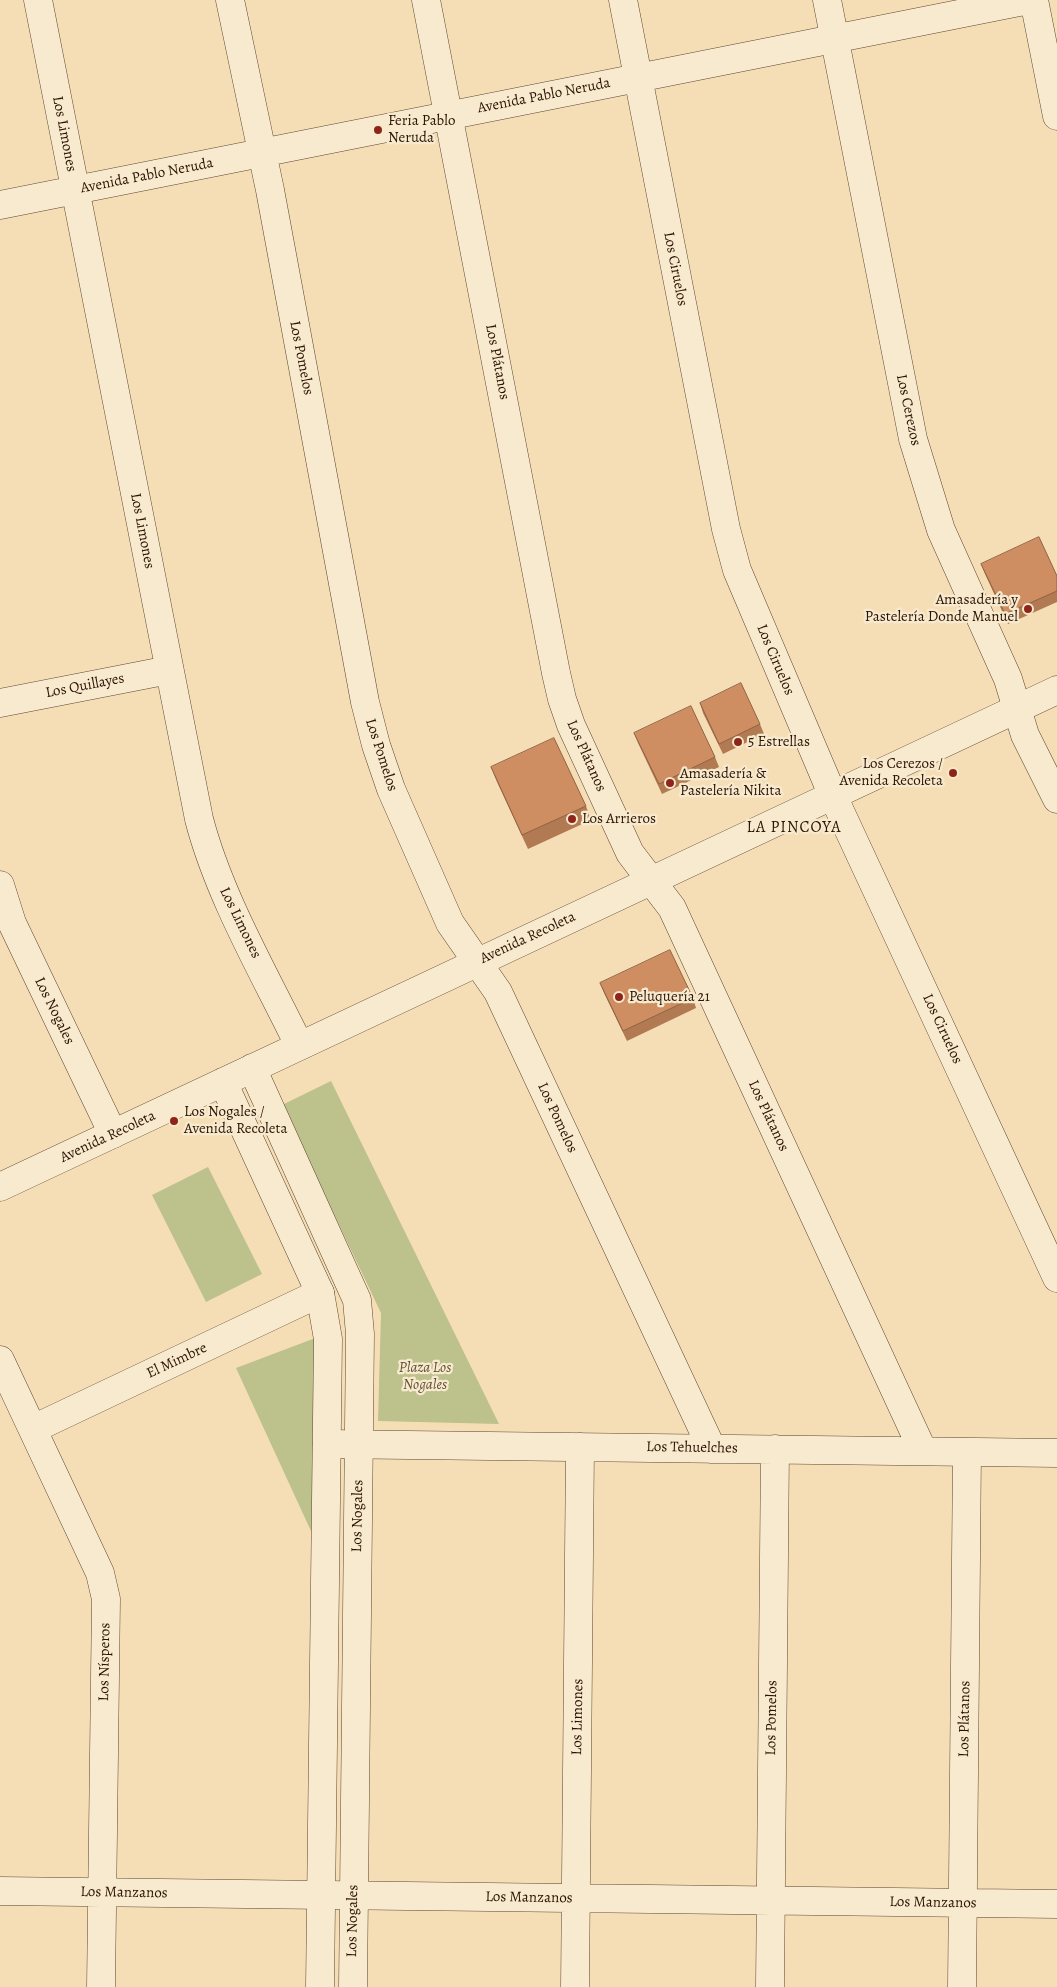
<!DOCTYPE html>
<meta charset="utf-8">
<style>
body{margin:0}
canvas{display:block;background:#f5deb5}
</style>
<canvas width="1057" height="1987"></canvas>
<script>
const ctx = document.querySelector('canvas').getContext('2d');
ctx.lineJoin = 'round';
function fillPath(path, color) { ctx.fillStyle = color; ctx.fill(path, 'evenodd'); }
function stroke(path, color, width, dash) { ctx.strokeStyle = color; ctx.lineWidth = width; ctx.lineCap = dash ? 'butt' : 'round'; ctx.setLineDash(dash || []); ctx.stroke(path); }
function write(font, color, halo, rows, align = 'center') {
  ctx.font = font + ' Alegreya,serif'; ctx.lineWidth = 4.5; ctx.setLineDash([]); ctx.textBaseline = 'middle'; ctx.strokeStyle = halo; ctx.fillStyle = color; for (const [text, x, y, turn = 0] of rows) {
    ctx.save(); ctx.translate(x, y); ctx.rotate((+turn || 0) * Math.PI / 180); ctx.textAlign = isNaN(turn) ? turn : align; if (halo) ctx.strokeText(text, 0, 0); ctx.fillText(text, 0, 0); ctx.restore();
  }
}
fillPath(new Path2D(`
 M331,1081L499,1424L378,1421L381,1313L282,1105Z
 M208,1167L262,1274L206,1302L152,1195Z
 M318,1337L322,1555L236,1368Z`), '#bdc18c');
const minor = new Path2D(`
 M38,0L199,819C219,896 264,973 299,1045
 M230,0L270,190L365,702L376,745L391,789L450,923L498,992L712,1449
 M426,0L556,673L562,699L571,725L630,853L672,908L923,1451
 M623,0L726,529L737,570L833,796L1057,1278
 M827,0L913,439L941,530L1008,679L1025,735L1057,799
 M1034,0L1057,116
 M0,205L1029,0
 M0,703L169,670
 M0,885L12,923L113,1134
 M0,1360L100,1573L106,1599L101,1987
 M33,1429L320,1293
 M327,1444L1057,1453
 M0,1891L1057,1904
 M575,1987L580,1447
 M770,1987L775,1449
 M962,1987L967,1452`);
const tertiary = new Path2D(`
 M252,1068L357,1300L360,1334L353,1987
 M223,1082L320,1293L328,1339L320,1987
 M0,1187L1057,690`);
stroke(minor, '#5e4630', 29);
stroke(tertiary, '#5e4630', 29);
stroke(minor, '#f8eacf', 28);
stroke(tertiary, '#f8eacf', 28);
fillPath(new Path2D(`
 M981,564L1057,576V602L1008,624L985,574Z
 M700,703L760,724L764,734L723,754L703,713Z
 M634,733L715,757L719,767L662,794L638,743Z
 M491,767L586,806L591,820L528,849L497,782Z
 M600,983L693,998L696,1008L627,1041L604,993Z`), '#b17a53');
const building = new Path2D(`
 M1039,537L1057,576V591L1005,614L981,564Z
 M741,683L760,724L719,744L700,703Z
 M691,706L715,757L659,784L634,733Z
 M554,738L586,806L522,835L491,767Z
 M670,950L693,998L623,1031L600,983Z`);
fillPath(building, '#ce8e61');
stroke(building, '#906344', 1);
for (const [x, y, r, color] of [
 [378,130,5,"#8f2418"],
 [1028,609,5,"#8f2418"],
 [738,742,5,"#8f2418"],
 [953,773,5,"#8f2418"],
 [670,783,5,"#8f2418"],
 [572,819,5,"#8f2418"],
 [619,997,5,"#8f2418"],
 [174,1121,5,"#8f2418"]
]) { const dot = new Path2D(); dot.arc(x, y, r, 0, 2 * Math.PI); ctx.fillStyle = color; ctx.fill(dot); stroke(dot, '#f8eacf', 2); }
write('15px', '#2b1303', '#f8eacf', [
 ["Avenida Pablo Neruda",544,96,-11],
 ["Los Limones",64,134,79],
 ["Avenida Pablo Neruda",147,176,-11],
 ["Los Ciruelos",675,269,79],
 ["Los Pomelos",301,358,79],
 ["Los Plátanos",497,362,79],
 ["Los Cerezos",908,410,78],
 ["Los Limones",142,531,79],
 ["Los Ciruelos",775,660,67],
 ["Los Quillayes",85,686,-11],
 ["Los Pomelos",381,755,72],
 ["Los Plátanos",586,756,66],
 ["Los Limones",240,923,64],
 ["Avenida Recoleta",528,938,-25],
 ["Los Nogales",54,1011,64],
 ["Los Ciruelos",942,1029,65],
 ["Los Plátanos",768,1116,65],
 ["Los Pomelos",557,1118,65],
 ["Avenida Recoleta",108,1137,-25],
 ["El Mimbre",177,1361,-25],
 ["Los Tehuelches",692,1448,1],
 ["Los Nogales",358,1516,-89],
 ["Los Nísperos",105,1662,-89],
 ["Los Limones",578,1717,-89],
 ["Los Pomelos",772,1718,-89],
 ["Los Plátanos",965,1719,-89],
 ["Los Manzanos",124,1893,1],
 ["Los Manzanos",529,1898,1],
 ["Los Manzanos",933,1903,1],
 ["Los Nogales",353,1921,-89]
]);
write('15px', '#2b1303', '#f8eacf', [
 ["Feria Pablo",388,121],
 ["Neruda",388,138],
 ["Amasadería y",1018,600,"right"],
 ["Pastelería Donde Manuel",1018,617,"right"],
 ["5 Estrellas",748,742],
 ["Los Cerezos /",943,764,"right"],
 ["Avenida Recoleta",943,781,"right"],
 ["Amasadería &",680,774],
 ["Pastelería Nikita",680,791],
 ["Los Arrieros",582,819],
 ["Peluquería 21",629,997],
 ["Los Nogales /",184,1112],
 ["Avenida Recoleta",184,1129]
], 'left');
write('italic 15px', '#5e5033', '#f8eacf', [
 ["Plaza Los",425,1368],
 ["Nogales",425,1385]
]);
ctx.letterSpacing = '1px';
write('16px', '#2b1303', '#f8eacf', [
 ["LA PINCOYA",794,828]
]);
ctx.letterSpacing = '0px';
</script>
